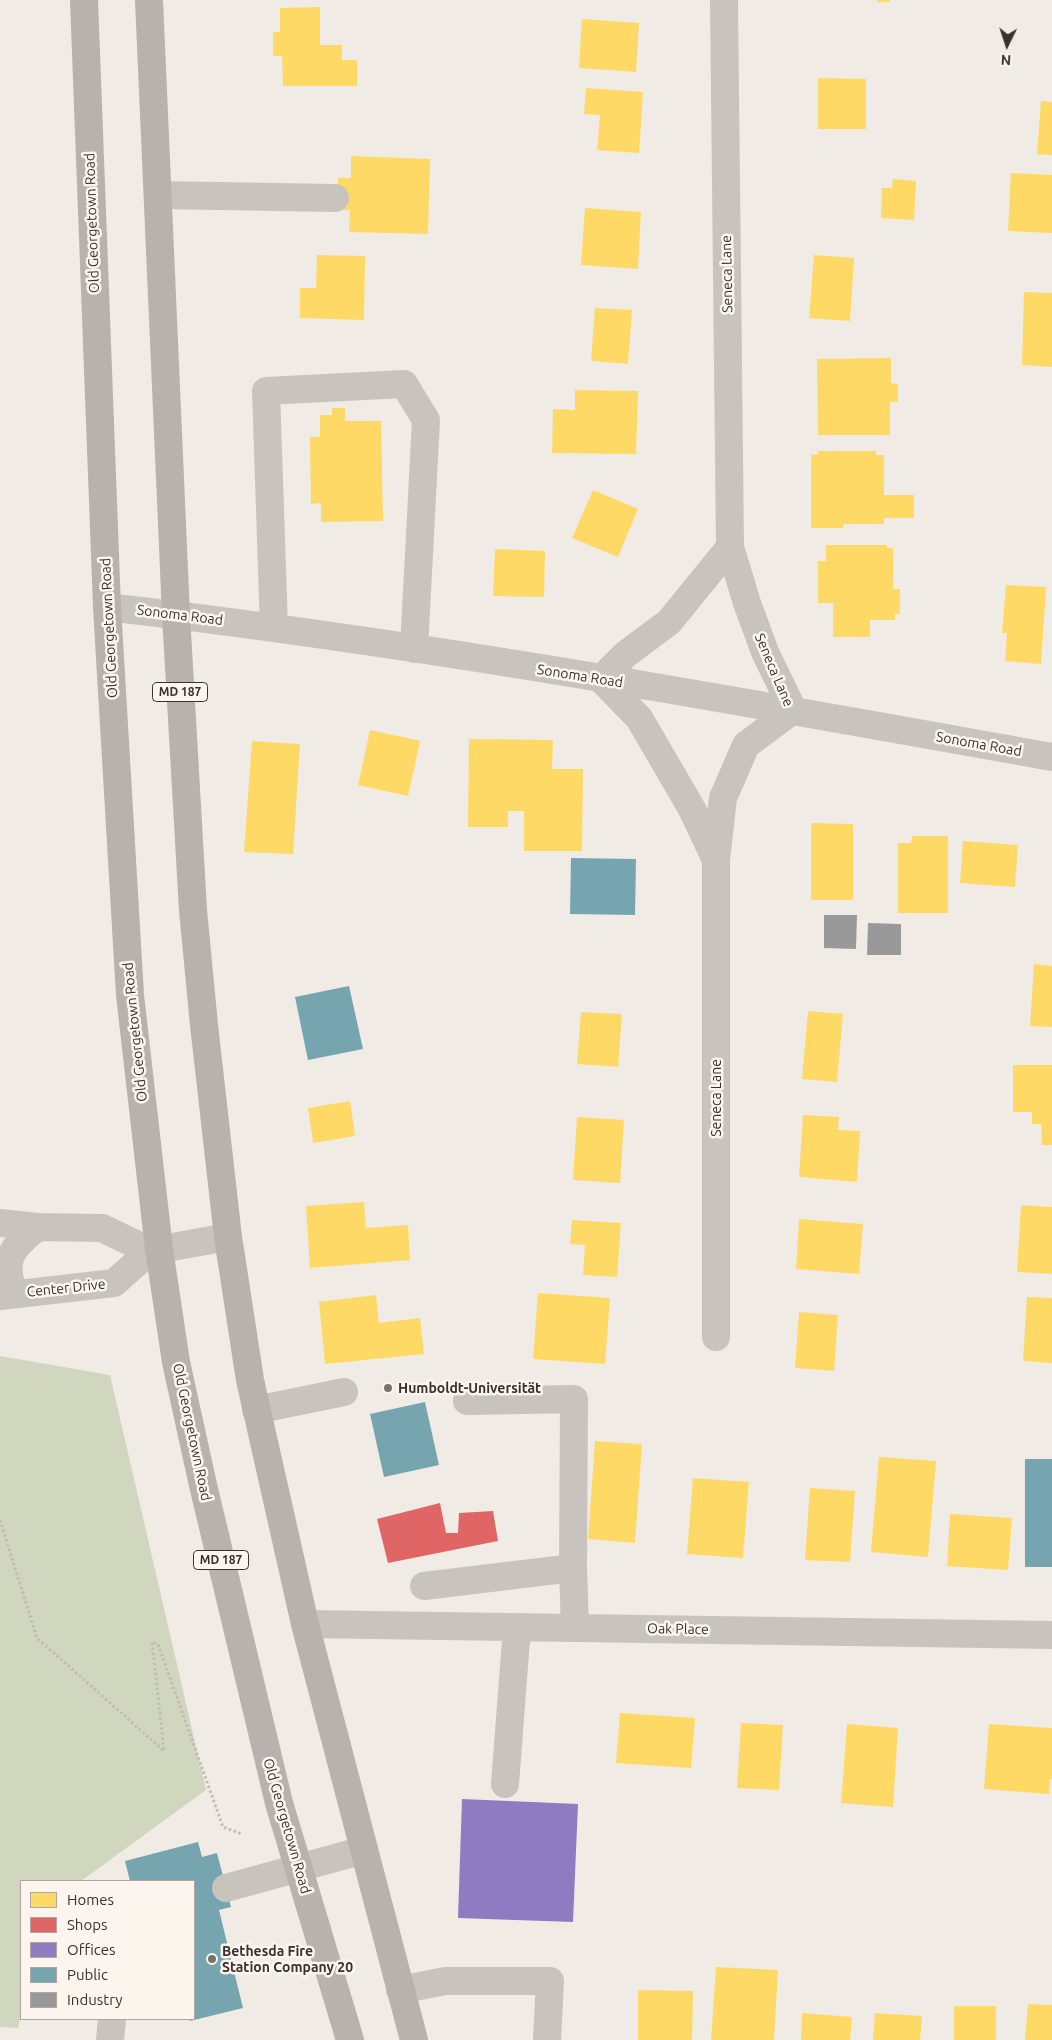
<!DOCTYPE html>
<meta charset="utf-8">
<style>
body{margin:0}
#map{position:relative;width:1052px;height:2040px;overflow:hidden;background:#f0ebe5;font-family:Ubuntu,sans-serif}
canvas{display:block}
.legend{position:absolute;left:20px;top:1880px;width:175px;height:140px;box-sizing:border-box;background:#fbf5ee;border:1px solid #aea6a0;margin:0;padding:6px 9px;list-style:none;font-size:15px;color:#3b302b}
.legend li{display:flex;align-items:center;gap:10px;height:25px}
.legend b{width:25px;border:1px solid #aea6a0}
.north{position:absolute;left:982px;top:20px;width:50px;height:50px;-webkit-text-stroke:4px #fbf5ee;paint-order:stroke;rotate:184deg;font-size:14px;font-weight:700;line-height:20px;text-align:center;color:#3b302b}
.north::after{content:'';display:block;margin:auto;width:18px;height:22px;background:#3b302b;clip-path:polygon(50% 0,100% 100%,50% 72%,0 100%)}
</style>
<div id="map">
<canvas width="1052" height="2040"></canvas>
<ul class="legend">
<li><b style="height:14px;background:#ffd966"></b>Homes</li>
<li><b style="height:14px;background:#e06666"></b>Shops</li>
<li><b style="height:14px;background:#8e7cc3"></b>Offices</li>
<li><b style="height:14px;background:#76a5af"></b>Public</li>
<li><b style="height:14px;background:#999"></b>Industry</li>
</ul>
<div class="north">N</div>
</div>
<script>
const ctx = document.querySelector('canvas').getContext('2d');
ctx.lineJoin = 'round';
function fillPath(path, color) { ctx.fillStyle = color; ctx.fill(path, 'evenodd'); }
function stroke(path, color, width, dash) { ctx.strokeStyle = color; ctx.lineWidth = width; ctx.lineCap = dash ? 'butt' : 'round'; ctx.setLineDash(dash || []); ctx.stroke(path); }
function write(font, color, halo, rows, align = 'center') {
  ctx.font = font + ' Ubuntu,sans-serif'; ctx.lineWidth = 5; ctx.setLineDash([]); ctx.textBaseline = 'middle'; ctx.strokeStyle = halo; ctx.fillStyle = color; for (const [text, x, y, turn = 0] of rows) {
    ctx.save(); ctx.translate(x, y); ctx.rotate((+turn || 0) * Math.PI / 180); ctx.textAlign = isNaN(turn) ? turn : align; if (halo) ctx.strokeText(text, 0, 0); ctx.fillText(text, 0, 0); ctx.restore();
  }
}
fillPath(new Path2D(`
 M0,1356L110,1375L206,1790L81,1881H21V2016L18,2028L0,2027Z`), '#d1d6bf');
fillPath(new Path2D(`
 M877,0H890V2H877Z
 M320,7V45H342V60H357V86H283L282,56H273V32H280V8Z
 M582,19L639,23L636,72L579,68Z
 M818,78L866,79V129H818Z
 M586,88L643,92L639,153L597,150L600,115L584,114Z
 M1041,101L1052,102V155L1037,154Z
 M351,156L430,159L428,234L349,232L350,210H337L338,178H351Z
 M1011,173L1052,175V233L1008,231Z
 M893,179L916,181L914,220L881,218L882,188H892Z
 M585,208L641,212L638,269L581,265Z
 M317,255L365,256L364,320L300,318V288H316Z
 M814,255L854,258L850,321L809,318Z
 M1024,292L1052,293V367L1022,365Z
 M595,308L632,310L628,364L591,361Z
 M891,358V383L898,384V402H890V435H818L817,359Z
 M575,390L638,391L636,454L552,453L553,409L575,410Z
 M332,408H345V421H381L383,521L321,522V503L311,504L310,437H320V415H332Z
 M818,451H876V455H884V495H914V518H884V524H844L843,528H811V455L818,454Z
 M593,490L638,509L618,557L572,538Z
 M826,545H887V548H893V589H900V614H895V620H870V637H833V603H818V561H826Z
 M495,549L545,551L544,597L493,596Z
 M1006,585L1046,587L1041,664L1005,661L1007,633H1002Z
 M370,730L420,741L408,796L358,785Z
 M469,739L553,740L552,769H583L582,851H524V811H508V827H468Z
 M252,741L300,744L293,854L244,852Z
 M811,823L853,824V900H811Z
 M912,836H948V913H898V843H911Z
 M963,841L1018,845L1015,887L960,883Z
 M1034,964L1052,966V1027L1030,1026Z
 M808,1011L843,1014L837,1082L802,1079Z
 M581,1012L622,1014L618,1067L577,1064Z
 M1013,1065H1052V1145H1042L1041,1124H1032V1112H1013Z
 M350,1101L355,1136L313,1143L308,1108Z
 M803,1115L839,1117L838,1130L860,1131L857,1182L799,1177Z
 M577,1117L624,1120L620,1183L573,1180Z
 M364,1202L366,1228L408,1225L410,1260L310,1268L306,1206Z
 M1021,1205L1052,1207V1274L1017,1272Z
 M799,1219L863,1224L859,1274L796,1269Z
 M572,1220L621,1223L617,1277L583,1275L585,1245L570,1244Z
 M538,1293L610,1298L605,1364L533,1359Z
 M376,1295L379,1323L420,1318L424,1354L325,1364L319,1302Z
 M1027,1297L1052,1298V1363L1023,1361Z
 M799,1312L838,1315L834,1371L795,1368Z
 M595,1441L642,1444L635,1543L588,1539Z
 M879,1457L936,1461L928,1557L871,1552Z
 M693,1478L749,1482L743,1558L687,1554Z
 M810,1488L855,1491L850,1562L805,1560Z
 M950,1514L1012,1518L1008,1570L947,1566Z
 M620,1713L695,1718L691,1768L616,1763Z
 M741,1723L783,1725L779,1790L737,1788Z
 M847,1724L898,1728L893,1807L841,1803Z
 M989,1724L1052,1728V1779H1050L1049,1794L984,1789Z
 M716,1967L778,1970L774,2040H711Z
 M638,1990L693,1991L692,2040H638Z
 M1028,2004L1052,2005V2040H1025Z
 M954,2006H996V2040H954Z
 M802,2013L852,2017L850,2040H801Z
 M875,2013L922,2016L920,2040H873Z`), '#ffd966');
fillPath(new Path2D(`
 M440,1503L446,1533H458L459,1513L493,1511L498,1541L388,1563L377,1519Z`), '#e06666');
fillPath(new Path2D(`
 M462,1799L578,1804L573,1922L458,1918Z`), '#8e7cc3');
fillPath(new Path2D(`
 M571,858L636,859L635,915L570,914Z
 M349,986L363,1049L308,1060L295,997Z
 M425,1402L439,1465L384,1477L370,1414Z
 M1025,1459H1052V1567H1025Z
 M198,1842L202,1857L217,1853L231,1907L219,1910L243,2008L190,2021V2019H194V1881H130L125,1861Z`), '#76a5af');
fillPath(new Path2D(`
 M824,915H857L856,949L824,948Z
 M868,923L901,924V955H867Z`), '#999');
stroke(new Path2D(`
 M0,1520L37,1638L164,1751L152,1642L158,1644L223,1827L242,1834`), '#c2bbb6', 3, [2.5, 2.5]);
stroke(new Path2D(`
 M158,195L335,198
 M107,607C423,643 738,701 1052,757
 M274,628L266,391L404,384L426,420L414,649
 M716,860L692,809L639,718L601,679L626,654L669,622L730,547
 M0,1223L38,1227L102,1228L150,1251
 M15,1294C0,1260 12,1247 38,1227
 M0,1296L114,1283L150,1251L228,1237
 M716,1337V860L723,798L746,745L793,710L765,652L747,603L730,547L724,0
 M467,1401L574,1399L573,1568
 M256,1410L344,1392
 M424,1586L573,1568L575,1628
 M305,1624L1052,1635
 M505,1784L517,1627
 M226,1888L364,1850
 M400,1990L445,1981H550L547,2040
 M110,2040L112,2019`), '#c9c3be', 28);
stroke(new Path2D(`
 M84,0L107,607L130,995L159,1249L176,1362L203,1485L279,1803L350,2040
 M149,0L176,615L193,910L204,1025L228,1237L250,1380L305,1624L414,2040`), '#b8b1ad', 28);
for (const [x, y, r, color] of [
 [388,1388,5,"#7a716c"],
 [212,1959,5,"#7a716c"]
]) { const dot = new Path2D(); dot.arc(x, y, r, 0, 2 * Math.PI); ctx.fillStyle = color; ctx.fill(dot); stroke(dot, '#fbf5ee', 2); }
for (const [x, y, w] of [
 [180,692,55],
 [221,1560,55]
]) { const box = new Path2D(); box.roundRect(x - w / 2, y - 9.5, w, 19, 4); ctx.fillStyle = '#fbf5ee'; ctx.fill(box); stroke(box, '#3b302b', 1); }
write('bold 12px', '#3b302b', null, [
 ["MD 187",180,692],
 ["MD 187",221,1560]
]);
write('14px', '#3b302b', '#fbf5ee', [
 ["Old Georgetown Road",92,223,-92],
 ["Seneca Lane",727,274,-91],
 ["Sonoma Road",180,615,7],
 ["Old Georgetown Road",109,628,-93],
 ["Seneca Lane",774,670,67],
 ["Sonoma Road",580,676,9],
 ["Sonoma Road",979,744,10],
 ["Old Georgetown Road",135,1032,-96],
 ["Seneca Lane",716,1098,-90],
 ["Center Drive",66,1288,-6],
 ["Old Georgetown Road",192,1432,78],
 ["Oak Place",678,1629,1],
 ["Old Georgetown Road",287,1826,74]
]);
write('bold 14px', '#3b302b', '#fbf5ee', [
 ["Humboldt-Universität",398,1388],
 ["Bethesda Fire",222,1951],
 ["Station Company 20",222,1967]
], 'left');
</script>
